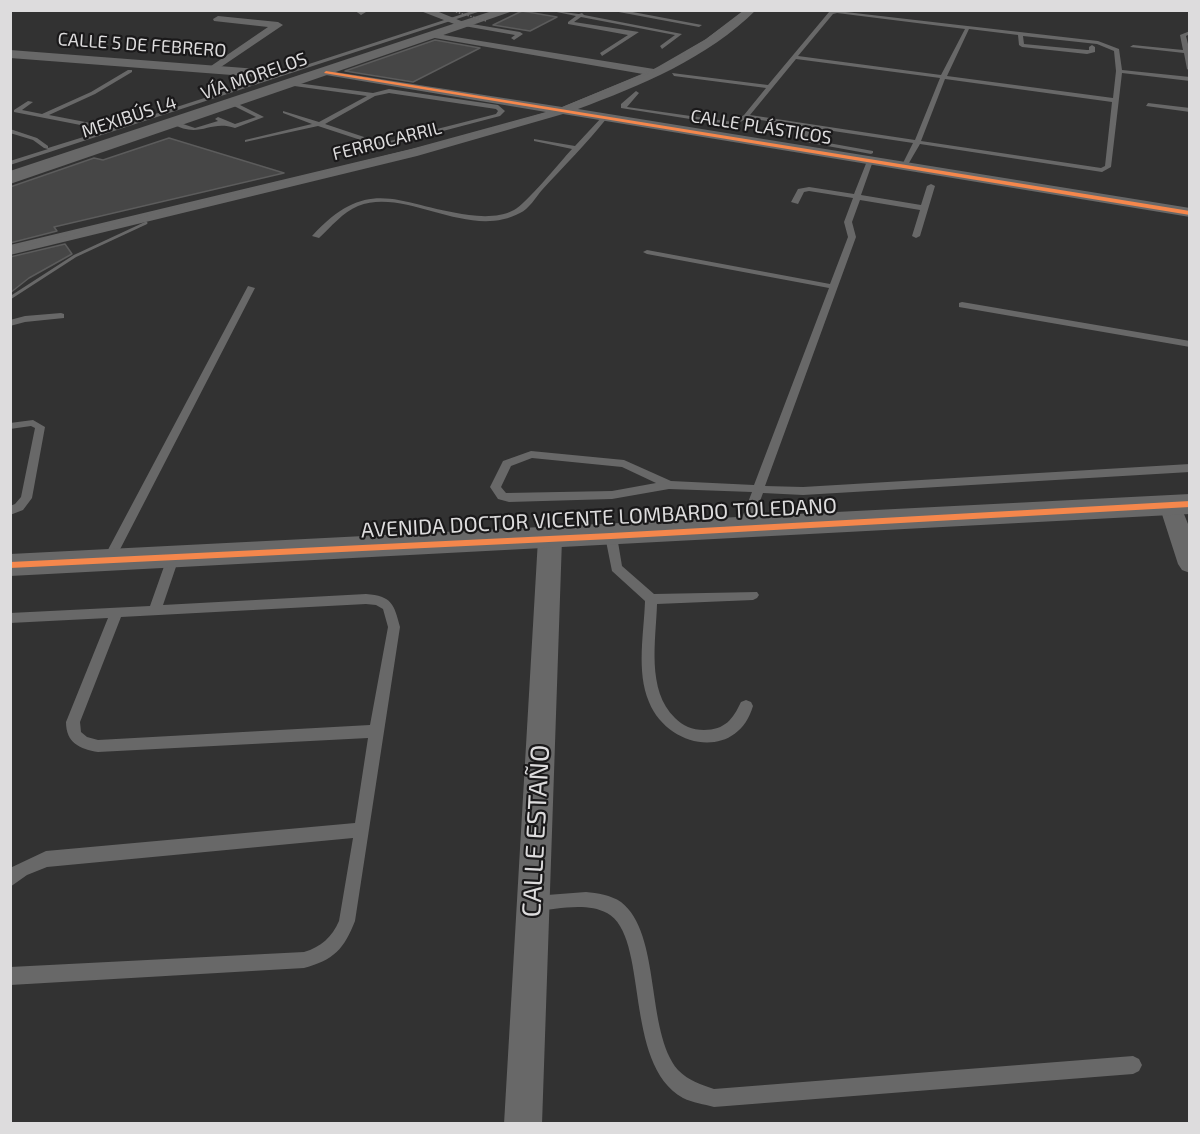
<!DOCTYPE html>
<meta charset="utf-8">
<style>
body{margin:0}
#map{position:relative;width:1200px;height:1134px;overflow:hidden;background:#323232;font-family:"Exo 2",sans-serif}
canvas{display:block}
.frame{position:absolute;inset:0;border:12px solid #dddcdd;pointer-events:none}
</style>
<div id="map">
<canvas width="1200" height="1134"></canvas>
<div class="frame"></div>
</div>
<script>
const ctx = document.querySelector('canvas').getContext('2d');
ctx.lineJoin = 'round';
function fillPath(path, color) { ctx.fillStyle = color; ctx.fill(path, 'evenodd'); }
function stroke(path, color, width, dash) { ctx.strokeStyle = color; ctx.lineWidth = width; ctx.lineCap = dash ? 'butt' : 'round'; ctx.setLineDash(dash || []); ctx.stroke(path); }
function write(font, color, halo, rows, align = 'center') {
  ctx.font = font + ' "Exo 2",sans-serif'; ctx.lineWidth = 4.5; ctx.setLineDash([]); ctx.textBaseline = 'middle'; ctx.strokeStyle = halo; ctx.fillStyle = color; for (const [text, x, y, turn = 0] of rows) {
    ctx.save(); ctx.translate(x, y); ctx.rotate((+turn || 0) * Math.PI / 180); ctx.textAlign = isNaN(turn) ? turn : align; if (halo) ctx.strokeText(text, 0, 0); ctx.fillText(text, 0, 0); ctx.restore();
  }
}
const building = new Path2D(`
 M522,11L557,17L530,31L493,25Z
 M435,40L480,48L413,82L345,71Z
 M169,138L284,173L54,227L57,231L10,243V187L94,158L103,160Z
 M65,244L72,254L29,278L10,293V257Z`);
fillPath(building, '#464646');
stroke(building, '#5c5c5c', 1.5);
fillPath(new Path2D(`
 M475,10H484L10,165V161L48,149L44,148L33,140L10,133V129L37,138L48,146V148L106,130L14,112V110L28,101L33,102L22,110L42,114L91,92L128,70H132V72L95,94L49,115L106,126L109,129Z
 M547,10L579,14L582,13L584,15L682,34L662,49L660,46L675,35L581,17L574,22L639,32L602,56L600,53L628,35L568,24V22L576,16Z
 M608,10H622L702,25L699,27Z
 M837,11L1098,41L1119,49L1122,70L1190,77V81L1122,73L1111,167L1102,172L920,144L906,168L904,169L901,167L913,143L813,128L806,139L873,151V153L871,154L800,141L807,127L747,118L734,126L621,108V104L636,91L639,93L627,107L733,122L744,115L766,88L674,76L672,73L768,85L829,12ZM837,13L965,29L941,75L798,56L833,14ZM969,29L1018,35L1019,45L1022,47L1087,54L1095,52V47L1092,45L1089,47V50H1087L1024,44L1023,36L1097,44L1114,51L1116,71L1113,98L947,76ZM796,59L940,78L915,140L750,115ZM945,79L1112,102L1105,166L1101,168L921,141Z
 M466,23L520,32L523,34L514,40L511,38L515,35L464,26Z
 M1190,31V34L1186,36L1190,52V71L1187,69L1184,53L1130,47L1133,45L1183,50L1180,35Z
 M289,82L373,93L389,89L498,105L505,111L500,116L382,147L318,126L245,142V140L312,124L283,113V111L319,122L367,96L287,85ZM389,93L496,109L498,111L496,114L382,143L325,124L375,96Z
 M234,102L264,117L235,128C209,119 200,140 171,123L174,121L195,128L218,121L215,119L218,117L235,124L256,117L232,105Z
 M1148,103L1190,108V112L1146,106Z
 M602,117L607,118C587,143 564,166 542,190C536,197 529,209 520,213C468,241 407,187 358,206C343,212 331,227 319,238L312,236C370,173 399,206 469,215C484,217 501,217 514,210C526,204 560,162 572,149L534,141V139L575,146Z
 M870,159L873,161L861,195L921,205L927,186L931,184L935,186L920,236L916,238L912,236L920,210L860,200L852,222L856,237L765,486L803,487L1190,464V472L803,495L763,493L750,528L744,532L738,528L752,492L669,489L612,499L509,502L498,499L490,487L503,461L531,451L624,460L671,481L754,485L829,288L647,254L643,252L647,250L830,284L848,237L844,222L853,198L809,191L804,192L798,204L791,202L798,189L809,187L854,194L867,161ZM532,458L622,467L656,483L612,491L506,493L501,487L511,466Z
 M248,286L255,288L114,561L112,564H104L102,561Z
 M962,302L1190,341V347L959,307V303Z
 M61,313L64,314V318L25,322L10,326V320L25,316Z
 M33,420L45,427L32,498L23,510L10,515V506L15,504L21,497L35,428L31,426L10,429V423Z
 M611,532L617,536L622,566L654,594L757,592L759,595L757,598L753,600L657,604C656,640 646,690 675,718C683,726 692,730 704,730C725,730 733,719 741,702L746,700L751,702L753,706C737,761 668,749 649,702C636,671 644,633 645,601L612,571L605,536Z
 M173,554L179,558L163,605L366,594C392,596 394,604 400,627L355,921C344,949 334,960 304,968L10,985V967L304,952C321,947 332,937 339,921L353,838L47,867L27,875L10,887V868L46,851L355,823L368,738L98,752C80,749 66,743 66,722L108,618L10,623V613L150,606L167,558ZM366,604L376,605L383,609L388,627L370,725L98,740L87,737L81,732L80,722L121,617Z
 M586,892C597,893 611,895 621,902C662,934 645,1031 678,1070C689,1081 700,1084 714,1089L1133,1056L1139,1059L1142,1065L1139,1071L1133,1074L714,1107C704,1104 693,1103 683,1098C622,1064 650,936 607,913C586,902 556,909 534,912L528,910L526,904L528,898L534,896Z`), '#686868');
fillPath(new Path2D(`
 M354,10H365L366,12L361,15Z
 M418,10H434L471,25L462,27Z
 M744,10H756C708,58 640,86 578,109L1190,208V217L563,114L417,156L10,255V245L411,149L546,112L326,75L320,72L322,70L562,107L643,74L435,38L431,37V33L654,69L706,39Z
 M218,16L278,22L283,25L215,71L211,70V66L268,27L214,21L213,19Z
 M1170,497L1178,499L1190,529V573L1182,570L1178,564L1159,505L1162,499Z
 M550,531L558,533L562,539L542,1124H504L538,539L542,533Z`), '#686868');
fillPath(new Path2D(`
 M10,50L271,70L278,74L271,78L10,58Z
 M1190,494V514L10,576V554Z`), '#686868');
fillPath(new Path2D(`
 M495,10H516L10,184V171Z`), '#686868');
stroke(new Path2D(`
 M115,223L453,140L558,110L659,68L705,41L747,10`), '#686868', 2);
stroke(new Path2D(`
 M10,248L122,221
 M10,298L75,256L146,223`), '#686868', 3);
stroke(new Path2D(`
 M453,11L486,21`), '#6e6d6d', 1.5, [1.5, 1.5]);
fillPath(new Path2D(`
 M326,71L1190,211V215L324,73Z
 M1190,501V507L611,539L10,568V562L611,533Z`), '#f5874c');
write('18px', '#dddcdd', '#1a191a', [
 ["CALLE 5 DE FEBRERO",142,45,4],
 ["VÍA MORELOS",254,76,-19],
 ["MEXIBÚS L4",129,117,-18],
 ["CALLE PLÁSTICOS",761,127,9],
 ["FERROCARRIL",387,141,-14]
]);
write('21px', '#dddcdd', '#1a191a', [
 ["AVENIDA DOCTOR VICENTE LOMBARDO TOLEDANO",599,518,-3]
]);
write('26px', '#dddcdd', '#1a191a', [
 ["CALLE ESTAÑO",536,831,-87]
]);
</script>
